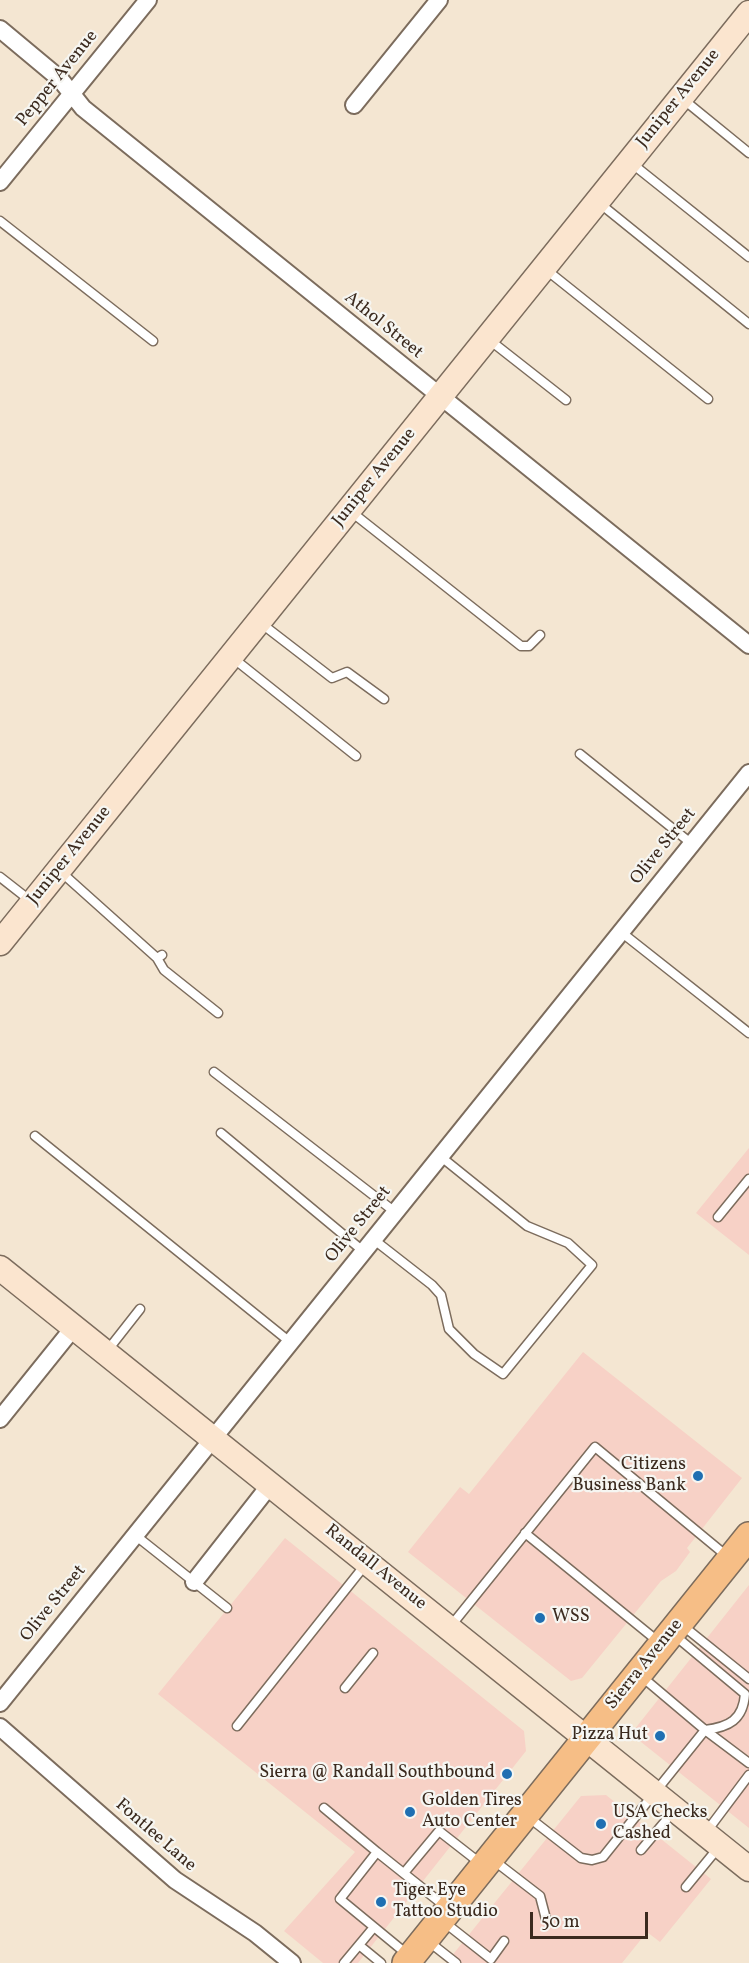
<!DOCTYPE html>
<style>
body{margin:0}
#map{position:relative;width:749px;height:1963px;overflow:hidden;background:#f4e6d2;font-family:Vollkorn,serif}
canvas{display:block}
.scale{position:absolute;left:530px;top:1912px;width:118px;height:27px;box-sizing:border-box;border:3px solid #3b2a1e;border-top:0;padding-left:8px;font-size:18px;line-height:21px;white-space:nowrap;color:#3b2a1e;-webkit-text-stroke:4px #f6f6f2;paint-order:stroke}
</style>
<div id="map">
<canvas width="749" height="1963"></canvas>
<div class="scale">50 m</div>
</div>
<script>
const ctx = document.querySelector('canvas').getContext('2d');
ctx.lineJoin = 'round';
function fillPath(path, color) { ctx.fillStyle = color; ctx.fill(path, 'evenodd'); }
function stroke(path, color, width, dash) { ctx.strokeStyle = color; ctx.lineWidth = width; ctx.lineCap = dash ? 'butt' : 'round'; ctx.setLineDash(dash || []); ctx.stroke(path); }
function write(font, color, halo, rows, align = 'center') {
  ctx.font = font + ' Vollkorn,serif'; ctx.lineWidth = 4.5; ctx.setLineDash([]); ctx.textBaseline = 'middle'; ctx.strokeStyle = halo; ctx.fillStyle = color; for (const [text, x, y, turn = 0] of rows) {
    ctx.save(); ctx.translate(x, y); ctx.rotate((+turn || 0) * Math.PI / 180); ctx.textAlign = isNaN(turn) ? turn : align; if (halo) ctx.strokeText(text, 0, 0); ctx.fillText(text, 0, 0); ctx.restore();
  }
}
fillPath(new Path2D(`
 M749,1148V1255L696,1213Z
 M583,1352L742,1478L687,1548L690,1552L676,1571L661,1581L582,1678L571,1681L408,1552L460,1487L469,1494Z
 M285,1538L524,1731L526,1751L358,1963H323L284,1931L355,1852L158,1694Z
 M749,1585V1828L636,1738L634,1730Z
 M606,1795L711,1879L660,1942L647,1932L622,1963H446L581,1796Z`), '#f7d1c6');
const lane = new Path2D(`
 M684,100L749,153
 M630,162L749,257
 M598,202L749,324
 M0,221L153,341
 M544,268L708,399
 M487,338L566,400
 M349,510L521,646H529L540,635
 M262,624L332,678L347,672L384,699
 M233,658L356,756
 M580,754L692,844
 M61,872L157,958L162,955
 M0,877L32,902
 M621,932L749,1033
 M157,958L164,970L218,1013
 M214,1072L395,1212
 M221,1133L363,1251
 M35,1136L290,1342
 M718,1217L749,1179
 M373,1239L432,1285L441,1295L449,1329L474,1354L503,1374L592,1265L568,1243L527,1226L440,1156
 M107,1351L140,1309
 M525,1533L660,1643
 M135,1535L227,1608
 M682,1625L749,1679
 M450,1627L595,1447L728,1557
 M673,1634L745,1694C743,1720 729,1727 705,1730
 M345,1688L373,1653
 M237,1726L365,1565
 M705,1730L749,1763
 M324,1808L377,1852
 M527,1816L581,1858L592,1860L603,1857L705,1730L641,1676
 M707,1831L749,1775
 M641,1850L673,1812
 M492,1859L540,1896L546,1919
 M404,1873L439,1831L480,1863
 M686,1887L718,1848
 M444,1922L491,1959L504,1941
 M374,1927L408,1955
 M428,1941L456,1963
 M359,1945L381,1963
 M344,1963L374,1927L340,1899L377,1852L446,1907`);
const street = new Path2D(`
 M0,29L60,79L83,108L749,645
 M354,105L439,0
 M0,182L148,0
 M0,1419L74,1327
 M194,1582L270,1485
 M0,1703L749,773
 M0,1727L175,1880L255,1933L292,1963`);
const secondary = new Path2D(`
 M0,943L749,13
 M0,1268L749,1869`);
const primary = new Path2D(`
 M406,1963L749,1536`);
stroke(lane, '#7c6c5d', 11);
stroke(street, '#7c6c5d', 20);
stroke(secondary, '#7c6c5d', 27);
stroke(primary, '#7c6c5d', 30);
stroke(lane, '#fff', 8);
stroke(street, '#fff', 16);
stroke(secondary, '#fbe5cf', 24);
stroke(primary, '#f6be86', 27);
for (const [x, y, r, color] of [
 [698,1476,6,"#1f6fb2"],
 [540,1618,6,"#1f6fb2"],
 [660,1736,6,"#1f6fb2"],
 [507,1774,6,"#1f6fb2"],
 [410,1812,6,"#1f6fb2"],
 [601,1824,6,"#1f6fb2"],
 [381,1902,6,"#1f6fb2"]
]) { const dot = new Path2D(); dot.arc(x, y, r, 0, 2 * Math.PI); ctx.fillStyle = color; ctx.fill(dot); stroke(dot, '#f6f6f2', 2); }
write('18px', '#3b2a1e', '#f6f6f2', [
 ["Pepper Avenue",58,79,-51],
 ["Juniper Avenue",679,99,-51],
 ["Athol Street",383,326,39],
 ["Juniper Avenue",375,478,-51],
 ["Olive Street",664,847,-51],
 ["Juniper Avenue",70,856,-51],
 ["Olive Street",359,1225,-51],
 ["Randall Avenue",375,1568,39],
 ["Olive Street",54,1604,-51],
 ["Sierra Avenue",645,1665,-51],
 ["Fontlee Lane",155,1836,41]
]);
write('18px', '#3b2a1e', '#f6f6f2', [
 ["Citizens",686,1466,"right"],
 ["Business Bank",686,1487,"right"],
 ["WSS",552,1618],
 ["Pizza Hut",648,1736,"right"],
 ["Sierra @ Randall Southbound",495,1774,"right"],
 ["Golden Tires",422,1802],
 ["Auto Center",422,1823],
 ["USA Checks",613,1814],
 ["Cashed",613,1835],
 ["Tiger Eye",393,1892],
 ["Tattoo Studio",393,1913]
], 'left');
</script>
